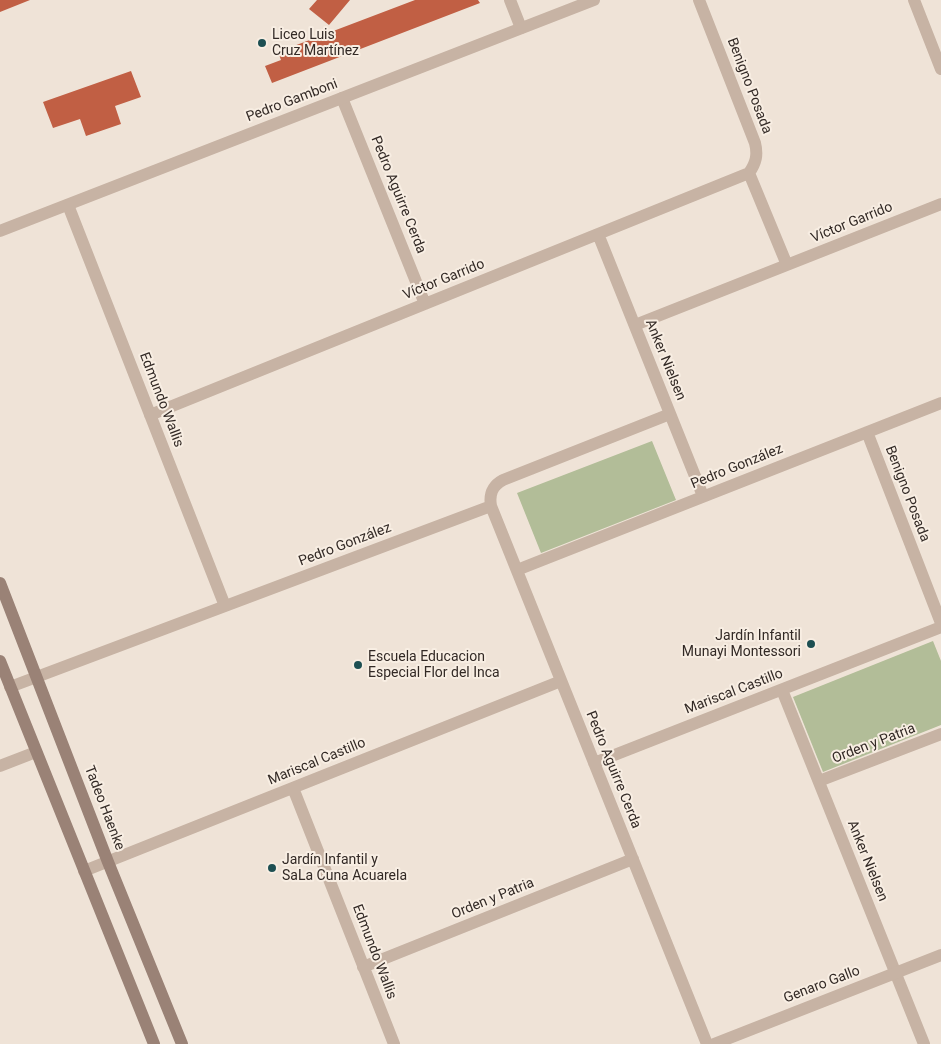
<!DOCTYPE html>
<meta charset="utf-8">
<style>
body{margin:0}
canvas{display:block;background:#efe3d7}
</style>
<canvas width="941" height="1044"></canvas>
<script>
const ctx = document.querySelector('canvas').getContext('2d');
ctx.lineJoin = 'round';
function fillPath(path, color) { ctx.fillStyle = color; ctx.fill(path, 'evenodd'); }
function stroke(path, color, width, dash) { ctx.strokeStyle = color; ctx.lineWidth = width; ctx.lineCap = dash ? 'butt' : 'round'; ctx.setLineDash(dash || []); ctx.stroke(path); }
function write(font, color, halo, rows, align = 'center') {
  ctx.font = font + ' Roboto,sans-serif'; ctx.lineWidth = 4; ctx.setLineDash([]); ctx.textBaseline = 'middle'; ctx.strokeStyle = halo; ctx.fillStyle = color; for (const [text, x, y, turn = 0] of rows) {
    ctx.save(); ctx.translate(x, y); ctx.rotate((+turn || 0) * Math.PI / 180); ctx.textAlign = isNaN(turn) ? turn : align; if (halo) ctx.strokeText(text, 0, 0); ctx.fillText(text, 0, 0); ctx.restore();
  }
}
fillPath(new Path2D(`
 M652,441L676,500L541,553L517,493Z
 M933,641L941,661V725L823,772L793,697Z`), '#b2bd98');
fillPath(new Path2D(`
 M0,0H30L0,12Z
 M317,0H350L329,25L309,9Z
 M415,0H478L480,3L272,83L265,66L281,60L278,52Z
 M131,71L141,97L115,106L121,124L86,136L80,119L53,128L43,102Z`), '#c15f44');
stroke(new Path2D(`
 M510,0L521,28
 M699,0L755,143C758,155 756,163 749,173L787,265
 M342,98L425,304
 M68,205L225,606
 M598,234L703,496
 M635,325L941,204
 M670,414L503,480C492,486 489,494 491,506L707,1044
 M150,415L749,173
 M867,432L941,623
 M517,570L941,403
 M10,687L491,506
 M782,690L924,1044
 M594,763L941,627
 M0,766L36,752
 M819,781L941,734
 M293,788L394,1044
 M84,871L561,681
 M363,967L633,859`), '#c7b3a4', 12);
stroke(new Path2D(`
 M914,0L941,69
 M0,231L594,0
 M714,1044L941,955`), '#c7b3a4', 12);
stroke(new Path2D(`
 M0,583L108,862L182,1044
 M0,661L154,1044`), '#9a8276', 12);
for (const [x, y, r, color] of [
 [262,43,5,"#1d4f52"],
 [811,644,5,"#1d4f52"],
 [358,665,5,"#1d4f52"],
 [272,868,5,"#1d4f52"]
]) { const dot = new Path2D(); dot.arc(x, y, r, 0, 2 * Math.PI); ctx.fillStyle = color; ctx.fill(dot); stroke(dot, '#f8eee3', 2); }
write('14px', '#322925', '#f8eee3', [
 ["Liceo Luis",272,35],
 ["Cruz Martínez",272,51],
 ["Jardín Infantil",801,636,"right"],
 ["Munayi Montessori",801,652,"right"],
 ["Escuela Educacion",368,657],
 ["Especial Flor del Inca",368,673],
 ["Jardín Infantil y",282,860],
 ["SaLa Cuna Acuarela",282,876]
], 'left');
write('14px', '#322925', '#f8eee3', [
 ["Benigno Posada",749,86,69],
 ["Pedro Gamboni",292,101,-21],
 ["Pedro Aguirre Cerda",398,195,68],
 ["Víctor Garrido",852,223,-22],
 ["Víctor Garrido",444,280,-22],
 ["Anker Nielsen",665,360,68],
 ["Edmundo Wallis",161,400,69],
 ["Pedro González",737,467,-22],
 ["Benigno Posada",907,494,69],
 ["Pedro González",345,545,-21],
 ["Mariscal Castillo",734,692,-21],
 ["Orden y Patria",874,744,-21],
 ["Mariscal Castillo",317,762,-22],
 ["Pedro Aguirre Cerda",613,770,68],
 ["Tadeo Haenke",104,808,69],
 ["Anker Nielsen",867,861,68],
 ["Orden y Patria",493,899,-22],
 ["Edmundo Wallis",374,952,69],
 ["Genaro Gallo",822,985,-21]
]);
</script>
